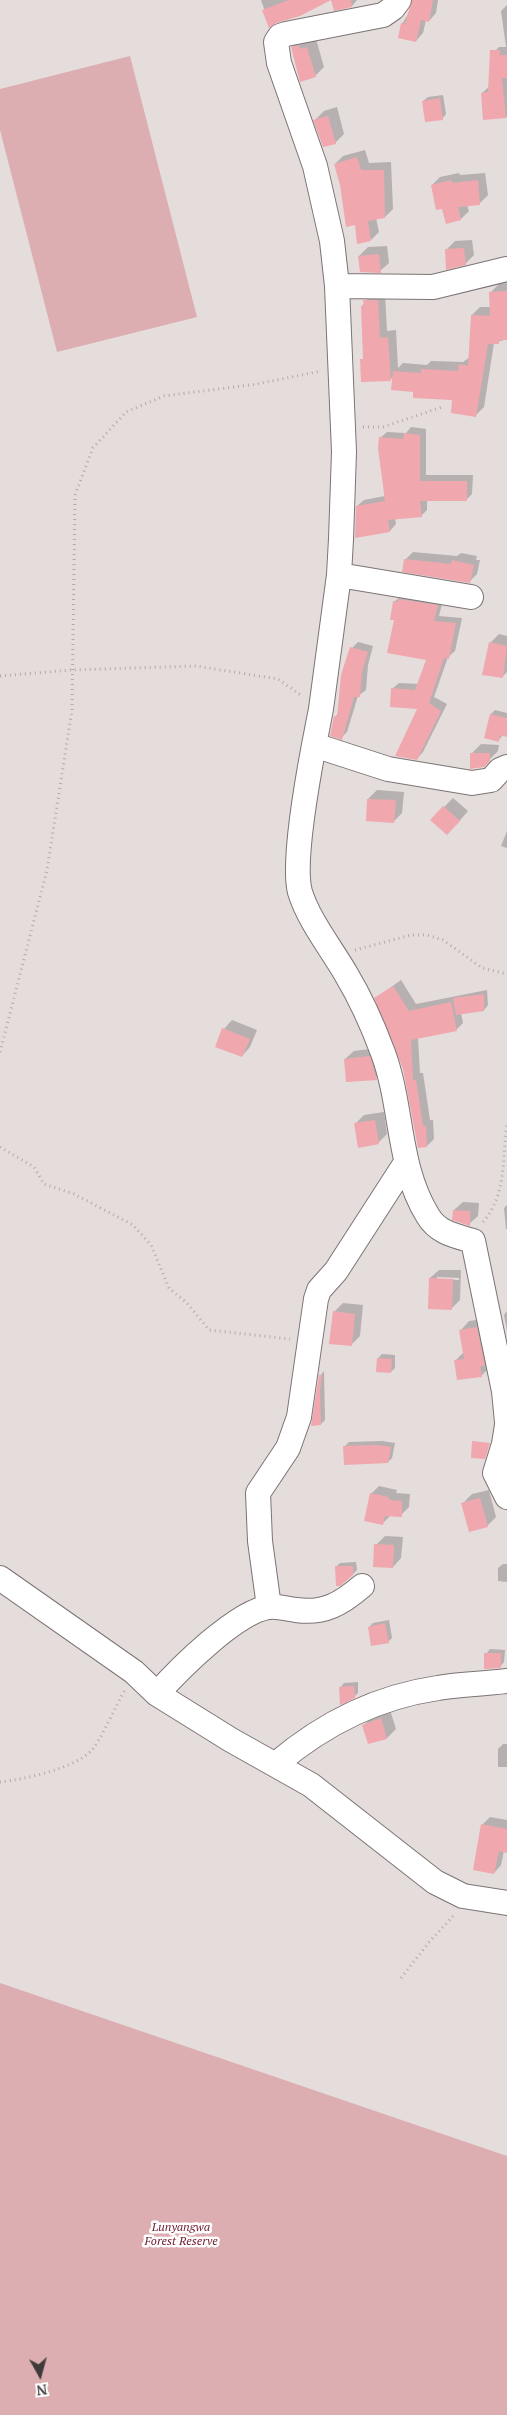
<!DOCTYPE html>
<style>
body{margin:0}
#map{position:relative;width:507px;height:2415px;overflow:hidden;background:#e5dcdc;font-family:"PT Serif",serif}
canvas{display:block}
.north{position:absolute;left:15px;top:2350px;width:50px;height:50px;-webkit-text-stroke:4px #fff;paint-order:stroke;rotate:173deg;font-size:14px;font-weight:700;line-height:20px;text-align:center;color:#3f3b3b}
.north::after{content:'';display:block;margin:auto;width:18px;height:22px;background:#3f3b3b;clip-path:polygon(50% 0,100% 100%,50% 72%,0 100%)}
</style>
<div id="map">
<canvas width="507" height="2415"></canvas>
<div class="north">N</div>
</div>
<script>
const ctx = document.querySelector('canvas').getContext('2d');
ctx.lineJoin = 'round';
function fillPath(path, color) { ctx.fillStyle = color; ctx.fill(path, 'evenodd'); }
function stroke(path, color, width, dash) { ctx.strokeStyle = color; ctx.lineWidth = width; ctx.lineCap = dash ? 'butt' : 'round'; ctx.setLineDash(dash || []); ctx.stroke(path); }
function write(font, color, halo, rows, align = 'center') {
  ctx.font = font + ' "PT Serif",serif'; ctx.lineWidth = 5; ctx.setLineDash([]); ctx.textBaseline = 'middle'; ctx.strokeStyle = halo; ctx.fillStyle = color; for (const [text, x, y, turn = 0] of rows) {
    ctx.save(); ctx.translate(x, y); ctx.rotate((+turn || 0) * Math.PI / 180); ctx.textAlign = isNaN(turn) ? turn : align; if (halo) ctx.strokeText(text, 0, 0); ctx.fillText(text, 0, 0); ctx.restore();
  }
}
fillPath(new Path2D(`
 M130,56L197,317L57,352L0,130V89Z
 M0,1983L507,2156V2415H0Z`), '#dcaeb2');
fillPath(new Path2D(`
 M261,0H290L270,26Z
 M333,0H357L352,6Z
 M417,0H438L436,13L429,21L426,20L423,33L416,41L402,24Z
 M507,5V117L484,119L482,93L490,86L491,55L499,47H506L501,11Z
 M301,39H316L324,67L315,76L292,47Z
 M443,95L446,114L442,119L423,101L428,97Z
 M337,107L344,134L335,143L315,120L324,111Z
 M365,150L369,163L391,162L393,209L385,217L376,218L379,232L371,240L341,184L335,164L343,156Z
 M459,173L460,175L485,173L488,195L479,204L467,205L469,211L461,219L432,185L440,177Z
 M472,240L474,255L465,264L446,250L455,241Z
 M387,246L389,263L380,271L359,256L368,247Z
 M507,283V339L494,343L484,407L476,415L454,399L415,391L394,376L391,379L362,360L364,357L362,306L372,293H385L387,331L396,330L398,368L403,363L427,365L431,361L463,362L470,357L472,315L480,307H491V292L499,284Z
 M411,427L426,429V475H473L472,494L466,500H427V510L421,516L395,518L396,524L390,531L357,506L364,500L385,496L380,438L387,432L406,433Z
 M413,552L457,556L461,553L477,556L476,560H480L477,574L469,582L405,560Z
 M401,596L443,600L439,616L462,618L455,651L448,657L434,697L447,704L423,752L417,759L419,708L392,689L399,683L419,684L427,659L395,619L394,602Z
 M499,634L507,636V672L502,677L490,643Z
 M358,642L373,646L368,665L366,690L358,696L347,732L341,738L335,717L339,713L352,648Z
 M495,710L507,713V736L503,735L498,741L491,714Z
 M481,744L499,745L498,751L483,766L472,753Z
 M377,790L404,792L402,813L393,822L368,799Z
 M453,798L468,811L456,825L444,807Z
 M507,831V848L501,846Z
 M401,980L416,1004L487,990L488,1005L484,1010L461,1013L463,1023L456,1030L418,1038L420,1073H423L430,1120H433L434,1139L427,1146L404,1069L376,998Z
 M232,1020L257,1030L250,1047L242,1056L216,1046L224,1029Z
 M378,1048L385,1070L376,1078L345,1059L354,1051Z
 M384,1112L387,1134L378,1143L355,1124L364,1115Z
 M463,1202L479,1203L478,1216L469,1224L454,1210Z
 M507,1205V1229H506L504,1208Z
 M439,1270H461L460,1300L452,1308L430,1278ZM437,1277L459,1278V1280L437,1279Z
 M343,1303L363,1305L360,1336L352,1344L334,1312Z
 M507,1311V1331L504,1315Z
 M485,1319L490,1367L481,1376L456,1360L464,1352L461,1330L469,1321Z
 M382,1354L395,1355V1368L391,1372L378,1358Z
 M324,1371L325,1420L321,1424H312L320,1376Z
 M382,1441L395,1443L392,1458L388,1462L345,1446L349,1442Z
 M379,1486L397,1490L396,1493L410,1494L409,1507L401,1515L390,1516L382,1524L371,1494Z
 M489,1490L496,1517L487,1526L463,1503L472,1494Z
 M385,1536L403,1537L401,1558L393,1567L376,1545Z
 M356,1562L357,1570L352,1575L336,1567L340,1563Z
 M503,1564H507V1582L498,1581V1568Z
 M389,1620L392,1638L388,1642L369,1627L373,1623Z
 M490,1649L505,1650L504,1662L500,1667L486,1654Z
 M358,1682V1693L354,1697L340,1688L344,1683Z
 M390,1710L396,1729L387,1738L369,1743L364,1725L373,1716Z
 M503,1744H507V1767H498V1749Z
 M490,1817L507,1820V1852L504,1851L501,1865L494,1873L474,1869L483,1824Z`), '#0003');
fillPath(new Path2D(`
 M289,0H331L300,16L276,23L269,28L262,10Z
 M331,0H351L352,7L334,11Z
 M412,0H433L429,22L421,20L416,42L398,38L401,23L405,24Z
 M299,45L300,49L307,47L316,77L300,82L291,47Z
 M490,50H500V55H507V78H502L506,118L483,120L481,93L488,92Z
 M440,98L443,120L425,122L422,101Z
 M328,116L336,144L323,147L313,120Z
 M357,157L361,170H384L385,218L368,221L371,241L357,244L355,225L346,227L340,185L334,164Z
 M451,180L452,183L478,180L480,205L458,207L461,220L446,224L442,209L436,210L431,185Z
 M464,248L466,265L446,270L445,249Z
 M379,254L381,273L360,272L358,256Z
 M507,291V340H499V344H488L476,417L451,413L452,400L413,398V392L391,390L393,371L421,373V369L458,371L459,364L468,366L471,315L490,316L489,292Z
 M363,300H378L380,338L388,337L391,381L361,382L360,359H363L361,306H364Z
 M404,433L420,435V481H467V501H420L422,517L388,520L390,532L355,538L356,506L385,501L378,448L379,437L403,439Z
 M404,559L451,564L452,560L474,565L470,583L402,572Z
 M398,599L438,605L434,621L456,623L449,659L444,658L429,703L441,711L417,760L395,756L417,709L390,707L391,688L415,690L426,660L387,653L394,620H390L393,601L398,602Z
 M489,642L507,646L503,678L482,675Z
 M350,647L368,652L362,672L360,697H354L342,740L330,736L334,716L337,717L341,675Z
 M490,714L507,718V737L500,735L499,742L484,738Z
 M470,753H490V761L484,767L470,769Z
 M367,799L396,800L394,823L366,821Z
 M443,806L460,821L447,835L430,820Z
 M393,986L409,1011L451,1002L457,1031L411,1040L413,1080H416L423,1126H426L427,1147L418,1148L403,1069L374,998Z
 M484,994V1011L456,1015L453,998Z
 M222,1028L250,1039L242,1057L215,1047Z
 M370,1056L377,1080L346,1082L344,1059Z
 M375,1120L379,1144L358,1148L354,1123Z
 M453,1210L470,1211V1226L452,1220Z
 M429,1278L453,1279L452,1310L428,1309Z
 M333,1311L355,1314L352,1346L329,1344Z
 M477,1327L485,1366H480L482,1377L457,1380L454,1360L464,1359L459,1330Z
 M377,1358L392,1359L391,1373L376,1372Z
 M319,1375H322L320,1391L321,1425L311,1426Z
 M472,1441L490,1443L485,1459L471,1458Z
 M377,1445L391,1447L388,1463L344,1465L343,1446Z
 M370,1493L389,1497V1500L402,1501V1517L385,1516L383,1525L364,1521Z
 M480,1498L488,1527L469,1532L461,1503Z
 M374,1544L394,1545L393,1568L373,1567Z
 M335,1566H353V1575L340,1586H336Z
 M385,1623L389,1643L371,1646L368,1627Z
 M484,1653H501V1668L484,1669Z
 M354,1686L355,1698L340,1705L339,1687Z
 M381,1718L387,1739L368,1744L362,1725Z
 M481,1824L507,1829V1853L499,1851L494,1874L473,1870Z`), '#f0a7ae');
const minor = new Path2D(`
 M399,0L393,8L383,15L286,34L280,36L276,42L279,63L315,166L332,241L337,286L344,452L341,539L339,575L321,709L314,745L388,769L472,783L491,780L500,770L507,767
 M337,286L433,287L507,269
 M339,575L471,597
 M314,745C308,777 292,863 300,892C309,921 331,948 346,974C361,999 373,1026 383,1053C403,1107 397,1166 428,1216C438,1233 456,1236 473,1241L504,1391L507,1422
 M507,1425L504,1444L495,1473L507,1497
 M0,1578L134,1672L157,1694L231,1740L311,1785L435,1882L463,1896L507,1903
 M269,1607L260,1541L258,1493L288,1448L299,1417L316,1299L319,1290L336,1271L405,1164
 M157,1694C179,1669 236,1612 269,1607C277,1606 288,1609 296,1610C324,1614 341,1604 362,1586
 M276,1764C323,1724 376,1697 438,1688C460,1684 484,1684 507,1681`);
stroke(minor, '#7c7474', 26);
stroke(new Path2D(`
 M363,427H383L442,407
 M0,676L71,670L196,666L278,679L302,696
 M355,950L411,935H427L443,940L482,968L507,974
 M0,1052L47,870L72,710L75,495L93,448L126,412L164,396L257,384L321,371
 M0,1147L34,1167L44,1184L74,1194L133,1225L151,1245L169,1288L187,1303L209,1330L290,1339
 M483,1222C507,1194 502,1160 507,1123
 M0,1782C25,1779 73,1769 91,1751C100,1742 117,1703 125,1690
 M401,1978L430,1941L455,1914`), '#b3abab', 3, [1, 4]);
stroke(minor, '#fff', 24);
write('italic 12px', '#742132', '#fff', [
 ["Lunyangwa",181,2228],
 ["Forest Reserve",181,2242]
]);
</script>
